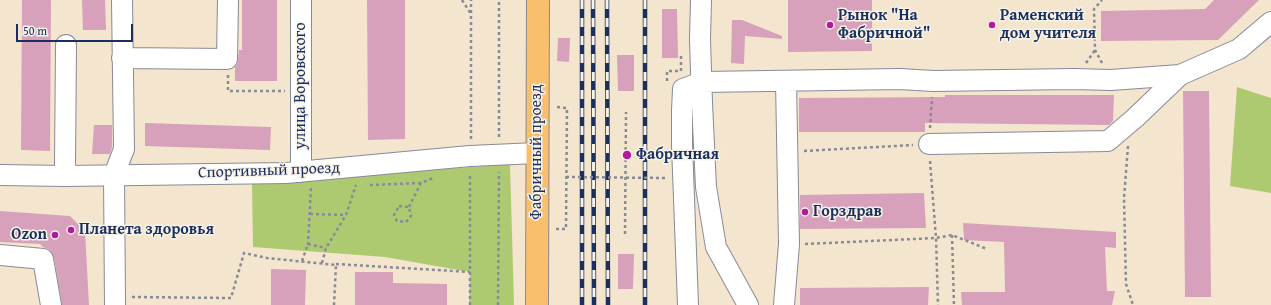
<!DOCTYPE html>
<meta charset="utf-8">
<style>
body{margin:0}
#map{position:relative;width:1271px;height:305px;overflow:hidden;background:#f4e5ce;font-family:"Gentium Book Plus",serif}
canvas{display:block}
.scale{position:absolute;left:16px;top:24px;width:117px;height:18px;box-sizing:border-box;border:2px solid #1b2f5e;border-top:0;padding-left:5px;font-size:12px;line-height:14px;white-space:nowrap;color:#1b2f5e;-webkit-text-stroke:3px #f7f3e8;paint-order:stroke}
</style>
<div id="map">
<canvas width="1271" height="305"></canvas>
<div class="scale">50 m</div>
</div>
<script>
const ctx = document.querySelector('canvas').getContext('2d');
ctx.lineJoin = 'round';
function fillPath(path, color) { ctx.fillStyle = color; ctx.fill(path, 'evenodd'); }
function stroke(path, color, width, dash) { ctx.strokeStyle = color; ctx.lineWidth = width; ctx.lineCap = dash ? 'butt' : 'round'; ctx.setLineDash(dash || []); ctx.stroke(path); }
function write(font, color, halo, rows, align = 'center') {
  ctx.font = font + ' "Gentium Book Plus",serif'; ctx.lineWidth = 3; ctx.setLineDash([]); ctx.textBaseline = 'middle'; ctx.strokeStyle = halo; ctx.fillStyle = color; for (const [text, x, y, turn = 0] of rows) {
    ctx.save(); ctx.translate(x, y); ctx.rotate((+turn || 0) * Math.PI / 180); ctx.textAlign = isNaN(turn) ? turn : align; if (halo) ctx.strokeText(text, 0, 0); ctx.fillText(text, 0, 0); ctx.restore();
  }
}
fillPath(new Path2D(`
 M1237,87L1271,98V193L1230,186Z
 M510,164L514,305H469L470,272L385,257L253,247L252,184Z`), '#aeca71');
fillPath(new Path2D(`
 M22,0H51L50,151L21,150Z
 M82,0H105L106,30H83Z
 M242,0H277V81H235V67L237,65L238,60L239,50H242Z
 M367,0H405V139L368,140Z
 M788,0H872V51L788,52Z
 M1214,0H1259L1218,40L1101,41V11L1205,9Z
 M662,9H677L678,58H662Z
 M732,20H742L782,36V39L745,36L744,64L731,63Z
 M558,38H570L569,62L557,61Z
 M617,55H634V91H618Z
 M1183,91H1209L1211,297H1185Z
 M945,95H1114L1113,121L1109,125L925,123V132H799V98L945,97Z
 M145,123L271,127L270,150L145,146Z
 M94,125H112V147L110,154H92Z
 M924,193L926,228L800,229V195Z
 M0,211L70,216L85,231L89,305H62L54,257L50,250L43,247L40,244L0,242Z
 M963,223L1116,232V248L1105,247L1107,291H1115L1112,305H962L961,292H1005L1004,242L964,240Z
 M618,254H634L633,289H618Z
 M271,269L306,270L305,305H271Z
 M355,272H393V283L447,284V305H355Z
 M929,287L928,305H800V288Z`), '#d8a1bb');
const minor = new Path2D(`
 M701,0L700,39L702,103L706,187L716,247L748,305
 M122,58L227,59L228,0
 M929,144L1108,141L1135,118L1180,75
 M301,172V0
 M0,175L66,176L286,173L470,156L537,153
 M66,176L65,163L66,45
 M0,255L43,259L51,305
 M115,305L114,175L124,149L122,0
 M688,305L682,145V111L683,89L702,82L900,79L933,81L1074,79L1111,80L1180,75L1239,49L1271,22
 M784,305L789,244L786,81`);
const major = new Path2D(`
 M537,305L538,0`);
stroke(minor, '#888a96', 22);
stroke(major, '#888a96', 24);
stroke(new Path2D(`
 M462,0L471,14
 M1086,63L1095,50
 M1102,63L1095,50L1094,9L1102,0
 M228,75V91H285
 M667,81V71H681V56
 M930,128L932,97
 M499,137V0
 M471,139V0
 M1128,146L1124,198L1126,284L1133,305
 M804,151L913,145
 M930,161L936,238L938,305
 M370,185L421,183
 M399,206L409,207L411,216L406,222L397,221L394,215Z
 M409,207L421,183L433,178
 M310,214L346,215
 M556,229H566L567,108L556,107
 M625,234L626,112
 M952,235L954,305
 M805,244L936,238L952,235L987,249
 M308,245L311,187
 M302,261L308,244L326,248
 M322,263L326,248L346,215L356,185
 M336,264L470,272
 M132,297L231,298L244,253L267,258L336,265L334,305
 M470,305V174
 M498,305L499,172`), '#888a96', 2.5, [3, 3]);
stroke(minor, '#fff', 20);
stroke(major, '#f9bf6c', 22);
const rail = new Path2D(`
 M582,0V305
 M593,0L594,305
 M607,0L608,305
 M645,0V305`);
stroke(rail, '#1b2f5e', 4.5);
stroke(rail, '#f7f3e8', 3, [9]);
stroke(new Path2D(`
 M566,177L666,178`), '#888a96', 2.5, [3, 3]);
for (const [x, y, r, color] of [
 [830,25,4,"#b5179e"],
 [992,25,4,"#b5179e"],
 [627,155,5,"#b5179e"],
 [805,212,4,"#b5179e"],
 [71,230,4,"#b5179e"],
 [55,235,4,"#b5179e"]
]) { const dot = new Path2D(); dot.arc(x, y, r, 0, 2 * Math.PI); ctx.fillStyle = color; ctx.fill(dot); stroke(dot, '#f7f3e8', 1.5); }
write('bold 16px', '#1b2f5e', '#f7f3e8', [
 ["Рынок \"На",838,16],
 ["Фабричной\"",838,34],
 ["Раменский",1000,16],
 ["дом учителя",1000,34],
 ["Фабричная",636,155],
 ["Горздрав",813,212],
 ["Планета здоровья",79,230],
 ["Ozon",47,235,"right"]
], 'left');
write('16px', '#1b2f5e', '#f7f3e8', [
 ["улица Воровского",301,86,-90],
 ["Фабричный проезд",537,152,-90],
 ["Спортивный проезд",269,171,-2]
]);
</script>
